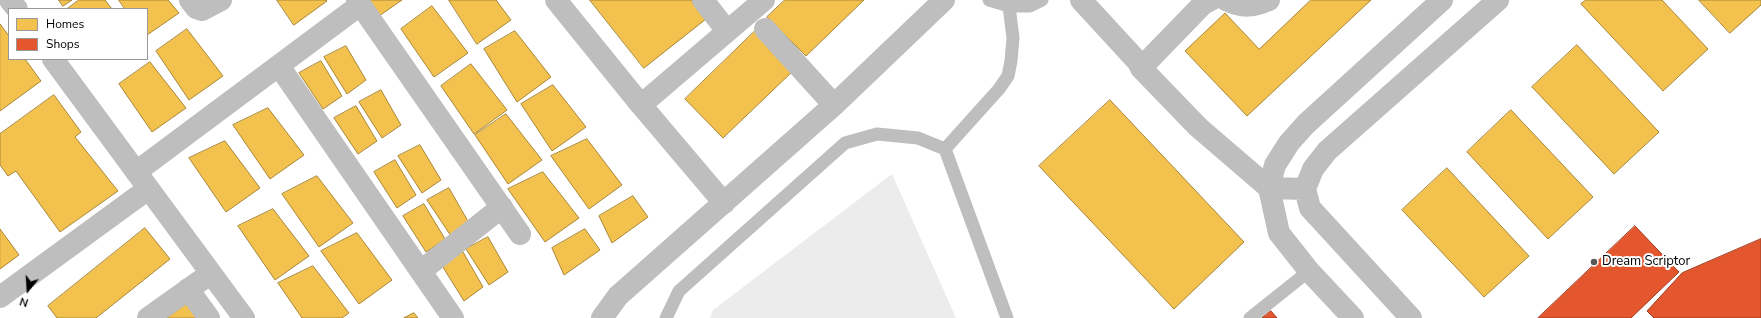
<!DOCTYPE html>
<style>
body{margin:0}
#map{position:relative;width:1761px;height:318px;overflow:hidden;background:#fff;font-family:"Nunito Sans",sans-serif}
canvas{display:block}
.legend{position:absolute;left:8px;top:8px;width:140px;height:52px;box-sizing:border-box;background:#fff;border:1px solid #999;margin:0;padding:5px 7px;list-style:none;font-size:12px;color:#000}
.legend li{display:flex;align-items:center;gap:8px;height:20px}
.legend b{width:20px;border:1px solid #999}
.north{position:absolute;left:8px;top:270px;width:40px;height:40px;-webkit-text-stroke:3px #fff;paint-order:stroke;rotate:198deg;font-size:11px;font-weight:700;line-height:16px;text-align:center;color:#000}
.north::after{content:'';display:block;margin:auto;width:14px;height:18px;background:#000;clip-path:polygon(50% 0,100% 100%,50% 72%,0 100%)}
</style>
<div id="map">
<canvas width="1761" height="318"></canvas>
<ul class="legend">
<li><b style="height:11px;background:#f2c14e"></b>Homes</li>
<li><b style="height:11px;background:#e4572e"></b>Shops</li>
</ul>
<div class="north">N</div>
</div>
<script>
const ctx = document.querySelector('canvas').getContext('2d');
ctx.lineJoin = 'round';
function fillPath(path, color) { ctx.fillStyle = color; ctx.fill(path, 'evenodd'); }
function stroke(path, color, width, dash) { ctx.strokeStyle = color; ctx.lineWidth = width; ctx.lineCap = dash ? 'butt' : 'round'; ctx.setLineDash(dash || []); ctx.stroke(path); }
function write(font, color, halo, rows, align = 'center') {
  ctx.font = font + ' "Nunito Sans",sans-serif'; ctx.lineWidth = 4; ctx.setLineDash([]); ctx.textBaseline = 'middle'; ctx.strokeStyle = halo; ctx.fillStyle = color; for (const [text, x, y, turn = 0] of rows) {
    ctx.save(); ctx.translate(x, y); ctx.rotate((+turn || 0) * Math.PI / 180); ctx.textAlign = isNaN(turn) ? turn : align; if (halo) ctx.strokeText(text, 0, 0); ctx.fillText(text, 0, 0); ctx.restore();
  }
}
fillPath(new Path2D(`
 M892,174L956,318H710L713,310Z`), '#ececec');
const homes = new Path2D(`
 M59,0H72L63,6Z
 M79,0H105L112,9H67Z
 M119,0H168L179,13L147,35V9H125Z
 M277,0H326L327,1L294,25Z
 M368,0H402L379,16Z
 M449,0H496L511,20L477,44Z
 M590,0H691L706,19L644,68Z
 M785,0H864L806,56L767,17Z
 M1311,0H1371L1247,116L1185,51L1225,13L1259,49Z
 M1586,0H1662L1708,49L1663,91L1581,4Z
 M1699,0H1761V5L1730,33Z
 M432,6L468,53L434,77L401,29Z
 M0,24L9,36V59H25L41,81L0,111Z
 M187,29L223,76L189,100L156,51Z
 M515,31L551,77L517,102L484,49Z
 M755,31L794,70L723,138L685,99Z
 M1577,45L1659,132L1614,174L1532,87Z
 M346,46L366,80L347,94L324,57Z
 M321,61L342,96L323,109L299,73Z
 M150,62L186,108L152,132L119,84Z
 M471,64L507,110L474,134L441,86Z
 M553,85L586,127L552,151L521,104Z
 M381,90L401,125L382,138L359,102Z
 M54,95L81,132L75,137L118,191L60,232L16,171L8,176L0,165V134Z
 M1110,100L1244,242L1174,309L1039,166Z
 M356,106L377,141L358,154L334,118Z
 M268,108L304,155L270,179L233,125Z
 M1511,110L1593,197L1548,239L1467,152Z
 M506,114L542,160L508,184L475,135Z
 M587,139L622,185L589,209L551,156Z
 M225,141L260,188L226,212L189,158Z
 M420,145L441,180L422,193L398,156Z
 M395,160L416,195L397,208L374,172Z
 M1447,168L1529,256L1484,297L1402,210Z
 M543,172L579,218L545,242L508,189Z
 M317,176L353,223L319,247L282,194Z
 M449,188L469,223L451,236L427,200Z
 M633,196L648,217L612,243L599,216Z
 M424,204L445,239L426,252L403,216Z
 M273,209L309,256L275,280L238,226Z
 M145,228L170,259L96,318H57L48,306Z
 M0,229L19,255L0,269Z
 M585,229L600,250L564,275L552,248Z
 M357,233L392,280L359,304L321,251Z
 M488,237L508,272L489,285L466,249Z
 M463,252L483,287L464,301L441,264Z
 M313,266L349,313L342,318H302L278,283Z
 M188,303L199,318H167Z
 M414,313L418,318H404Z`);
fillPath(homes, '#f2c14e');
stroke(homes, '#a98737', 1);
const shops = new Path2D(`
 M1635,226L1679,272L1631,318H1538Z
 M1761,239V318H1654L1647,311L1682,273Z
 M1271,311L1277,318H1262Z`);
fillPath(shops, '#e4572e');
stroke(shops, '#a03d20', 1);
stroke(new Path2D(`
 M989,0L1009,6H1030L1042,0
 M945,149L1007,318
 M666,318L679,291L845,143L877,134L918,138L945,149L999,89L1008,76L1011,61L1013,38L1009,6
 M1250,318L1309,271`), '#bebebe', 13);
stroke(new Path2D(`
 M10,0L17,9
 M190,0L196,8L202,10L221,0
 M357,0L520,234
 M556,0L641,105L724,203
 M703,0L727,31
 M1081,0L1138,62L1141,68L1198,127L1269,188L1305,189
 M1226,0C1243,8 1252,7 1269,0
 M765,29L834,105
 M53,59L244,318
 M279,66L453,318
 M1141,68L1203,4L1211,0
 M641,105L764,0
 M136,172L360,5
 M421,271L502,207
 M188,289L209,318
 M0,297L148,189
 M148,318L210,274
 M602,318L618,296L834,105L944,0
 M1353,318L1309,271L1279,233L1269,188L1275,165L1289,143L1306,124L1442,0
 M1411,318L1310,208L1305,189L1313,169L1327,151L1498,0`), '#bebebe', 22);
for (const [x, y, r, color] of [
 [1594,262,4,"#595959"]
]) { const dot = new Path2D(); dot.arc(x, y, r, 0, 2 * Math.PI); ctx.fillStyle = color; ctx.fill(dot); stroke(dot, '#fff', 1.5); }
write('13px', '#000', '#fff', [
 ["Dream Scriptor",1602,262]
], 'left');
</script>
